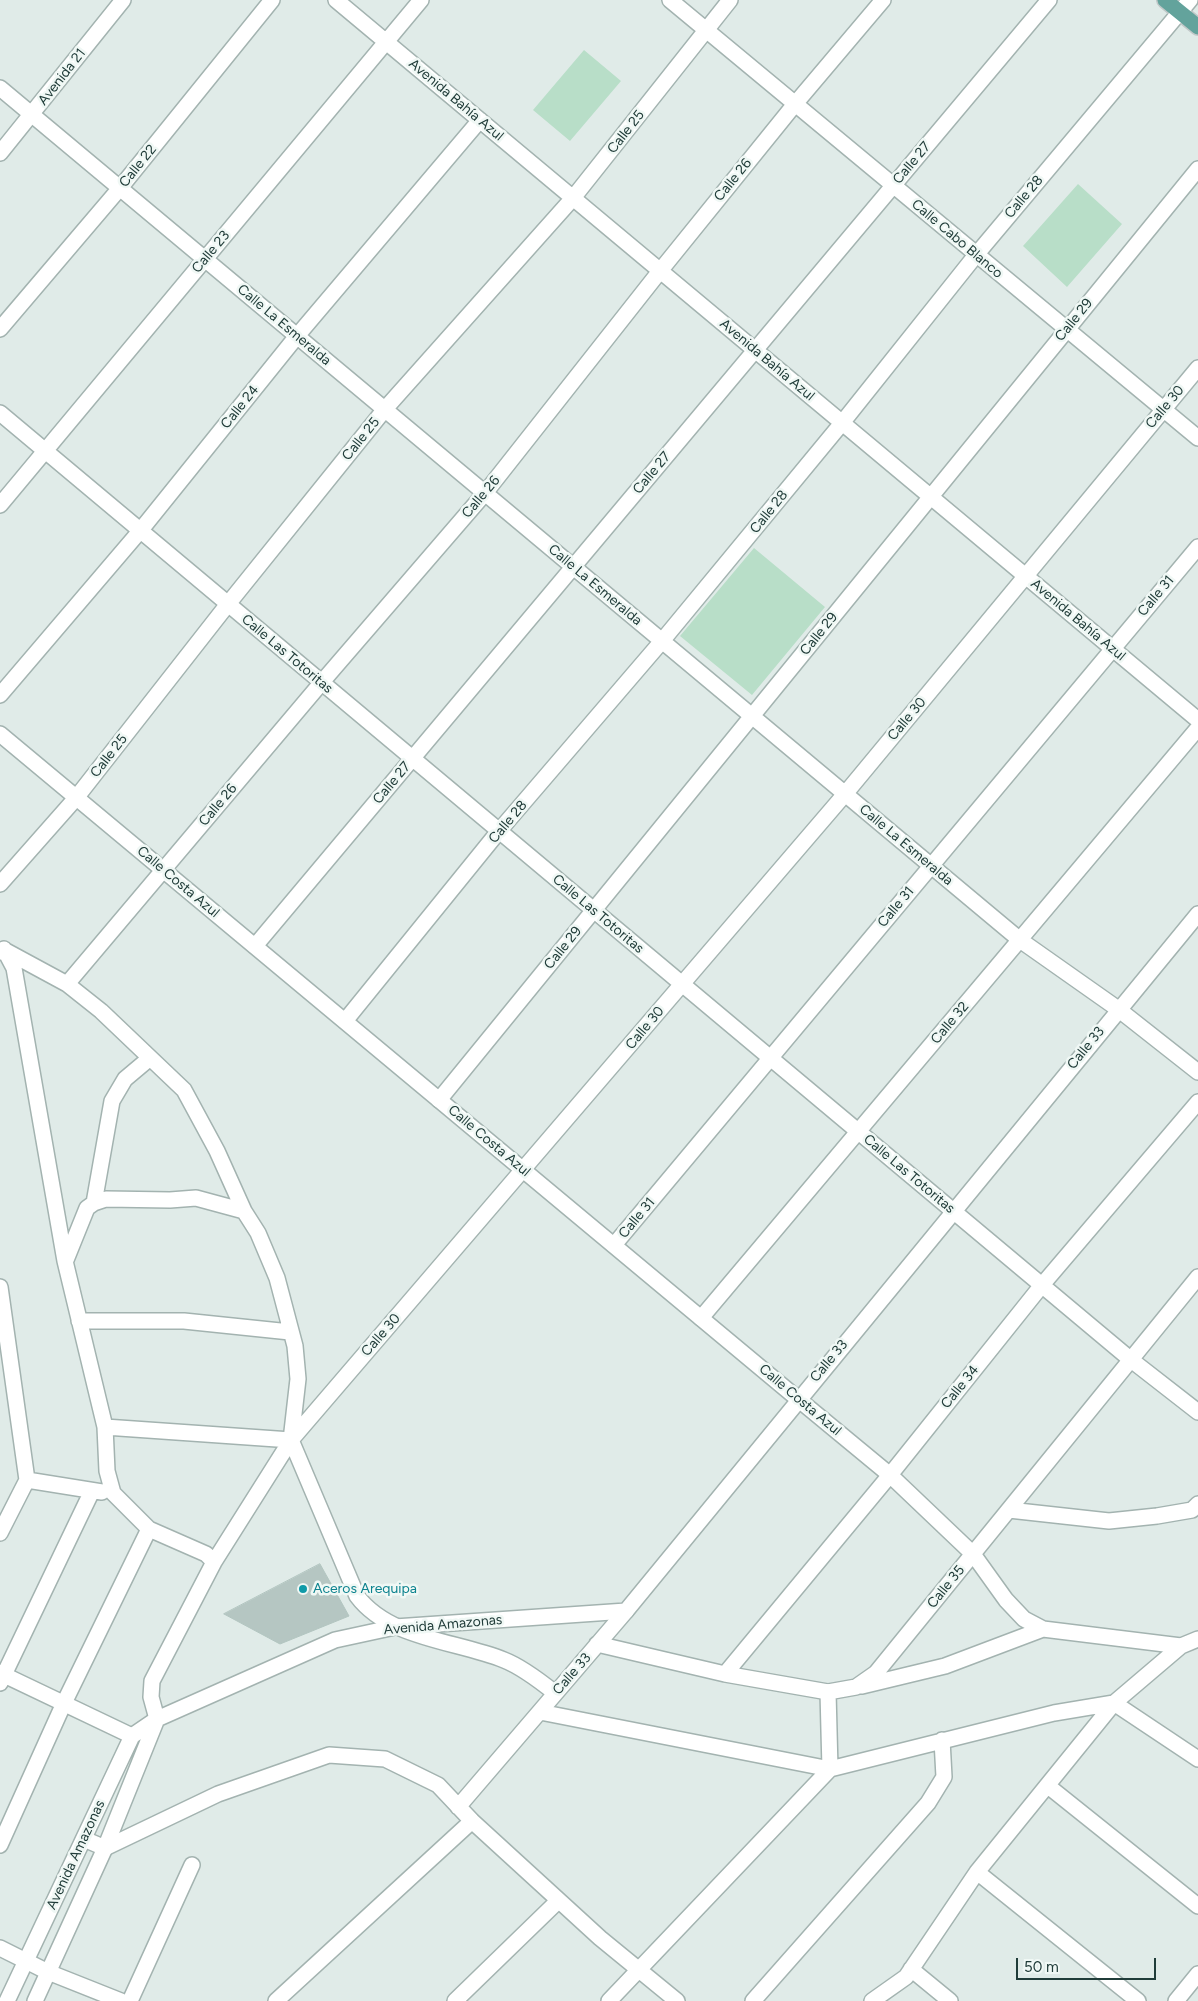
<!DOCTYPE html>
<meta charset="utf-8">
<style>
body{margin:0}
#map{position:relative;width:1198px;height:2001px;overflow:hidden;background:#e0ebe8;font-family:Figtree,sans-serif}
canvas{display:block}
.scale{position:absolute;left:1016px;top:1958px;width:140px;height:22px;box-sizing:border-box;border:2px solid #203c39;border-top:0;padding-left:6px;font-size:15px;line-height:18px;white-space:nowrap;color:#203c39;-webkit-text-stroke:4px #f0f8f5;paint-order:stroke}
</style>
<div id="map">
<canvas width="1198" height="2001"></canvas>
<div class="scale">50 m</div>
</div>
<script>
const ctx = document.querySelector('canvas').getContext('2d');
ctx.lineJoin = 'round';
function fillPath(path, color) { ctx.fillStyle = color; ctx.fill(path, 'evenodd'); }
function stroke(path, color, width, dash) { ctx.strokeStyle = color; ctx.lineWidth = width; ctx.lineCap = dash ? 'butt' : 'round'; ctx.setLineDash(dash || []); ctx.stroke(path); }
function write(font, color, halo, rows, align = 'center') {
  ctx.font = font + ' Figtree,sans-serif'; ctx.lineWidth = 5; ctx.setLineDash([]); ctx.textBaseline = 'middle'; ctx.strokeStyle = halo; ctx.fillStyle = color; for (const [text, x, y, turn = 0] of rows) {
    ctx.save(); ctx.translate(x, y); ctx.rotate((+turn || 0) * Math.PI / 180); ctx.textAlign = isNaN(turn) ? turn : align; if (halo) ctx.strokeText(text, 0, 0); ctx.fillText(text, 0, 0); ctx.restore();
  }
}
fillPath(new Path2D(`
 M584,50L621,81L570,141L533,110Z
 M1078,184L1122,224L1067,287L1023,246Z
 M754,548L825,607L752,695L680,636Z`), '#b8dec8');
const building = new Path2D(`
 M320,1564L349,1616L280,1644L224,1614Z`);
fillPath(building, '#b5c6c2');
stroke(building, '#b2c5c0', 1);
const minor = new Path2D(`
 M336,0L1198,720
 M670,0L1198,438
 M0,88L1020,940L1118,1009L1198,1072
 M0,329L120,188L272,0
 M0,413L1130,1359L1198,1412
 M0,505L421,0
 M0,695L140,531L297,336L480,120
 M0,884L76,798L228,604L385,409L573,198L730,0
 M255,946L1049,0
 M4,949L14,968L65,1261L105,1427L107,1471L113,1493L149,1529L206,1554L214,1562
 M0,952L6,951L67,984L101,1011L184,1090L217,1151L244,1211L258,1233L277,1278L295,1346L298,1379L291,1440L357,1596C389,1639 457,1641 504,1660C522,1667 540,1681 555,1693
 M67,984L322,682L485,493L660,271L795,104L883,0
 M345,1021L499,831L662,641L842,423L976,255L1190,0
 M439,1100L1198,169
 M94,1203L112,1101L125,1079L150,1058
 M614,1245L1198,547
 M66,1260L87,1208L94,1203L106,1199L170,1200L196,1198L244,1211
 M0,1287L27,1480L0,1533
 M701,1318L1198,728
 M79,1321H184L290,1332
 M798,1399L890,1475L973,1554L1006,1600L1024,1619L1043,1629L1181,1646
 M105,1427L291,1440
 M27,1480L102,1492
 M1009,1510L1109,1521L1157,1516L1192,1510L1198,1504
 M597,1644L725,1674L828,1692L856,1687L876,1673L1198,1277
 M0,1673L132,1736
 M725,1674L890,1475L1042,1285L1198,1102
 M0,1683L92,1491
 M862,1686L945,1666L1043,1629
 M540,1712L830,1769L1054,1713L1114,1703L1198,1759
 M157,1719L151,1697L152,1681L214,1562L291,1440L845,794L1198,368
 M1048,1786L1198,1906
 M458,1807L626,1611
 M84,1839L105,1848L218,1794L329,1755L385,1759L438,1785L472,1821L600,1938L677,2001
 M0,1845L64,1703L149,1529
 M977,1872L1138,2001
 M0,1948L48,1972L121,2001
 M911,1969L950,2001
 M130,2001L192,1865
 M276,2001L472,1821
 M455,2001L558,1901
 M609,2001L830,1769L828,1692
 M753,2001L928,1803L944,1777L942,1740
 M872,2001L906,1977L977,1872L1114,1703L1181,1646L1198,1639
 M1176,2001L1198,1974`);
const tertiary = new Path2D(`
 M0,153L123,0
 M0,734L798,1399
 M7,2001L132,1736L157,1719L335,1640L395,1627L626,1611L1198,914
 M35,2001L105,1848L157,1719`);
const primary = new Path2D(`
 M1165,0L1198,27`);
stroke(minor, '#a3b3b0', 18);
stroke(tertiary, '#a3b3b0', 18);
stroke(primary, '#c1c8c8', 18);
stroke(minor, '#fff', 15);
stroke(tertiary, '#fff', 15);
stroke(primary, '#63a39c', 15);
for (const [x, y, r, color] of [
 [303,1589,5,"#0f9aa8"]
]) { const dot = new Path2D(); dot.arc(x, y, r, 0, 2 * Math.PI); ctx.fillStyle = color; ctx.fill(dot); stroke(dot, '#f0f8f5', 2); }
write('14px', '#203c39', '#f0f8f5', [
 ["Avenida 21",62,77,-52],
 ["Avenida Bahía Azul",456,100,40],
 ["Calle 25",626,132,-52],
 ["Calle 27",912,163,-50],
 ["Calle 22",138,166,-51],
 ["Calle 26",733,180,-51],
 ["Calle 28",1024,197,-50],
 ["Calle Cabo Blanco",957,239,40],
 ["Calle 23",211,252,-50],
 ["Calle 29",1074,320,-51],
 ["Calle La Esmeralda",284,325,40],
 ["Avenida Bahía Azul",767,360,40],
 ["Calle 24",240,407,-51],
 ["Calle 30",1165,407,-50],
 ["Calle 25",361,439,-51],
 ["Calle 27",652,473,-50],
 ["Calle 26",481,497,-50],
 ["Calle 28",769,512,-51],
 ["Calle La Esmeralda",595,585,40],
 ["Calle 31",1156,596,-50],
 ["Avenida Bahía Azul",1078,620,40],
 ["Calle 29",819,634,-51],
 ["Calle Las Totoritas",287,654,40],
 ["Calle 30",907,719,-50],
 ["Calle 25",109,756,-52],
 ["Calle 27",392,783,-50],
 ["Calle 26",218,805,-50],
 ["Calle 28",508,822,-50],
 ["Calle La Esmeralda",906,845,40],
 ["Calle Costa Azul",178,882,40],
 ["Calle 31",896,907,-50],
 ["Calle Las Totoritas",598,914,40],
 ["Calle 29",563,948,-51],
 ["Calle 32",950,1023,-50],
 ["Calle 30",645,1028,-50],
 ["Calle 33",1086,1048,-51],
 ["Calle Costa Azul",489,1141,40],
 ["Calle Las Totoritas",909,1174,40],
 ["Calle 31",637,1218,-50],
 ["Calle 30",381,1335,-49],
 ["Calle 33",829,1361,-50],
 ["Calle 34",960,1387,-51],
 ["Calle Costa Azul",800,1400,40],
 ["Calle 35",946,1587,-51],
 ["Avenida Amazonas",443,1625,-5],
 ["Calle 33",572,1674,-49],
 ["Avenida Amazonas",76,1855,-65]
]);
write('14px', '#0d838f', '#f0f8f5', [
 ["Aceros Arequipa",313,1589]
], 'left');
</script>
